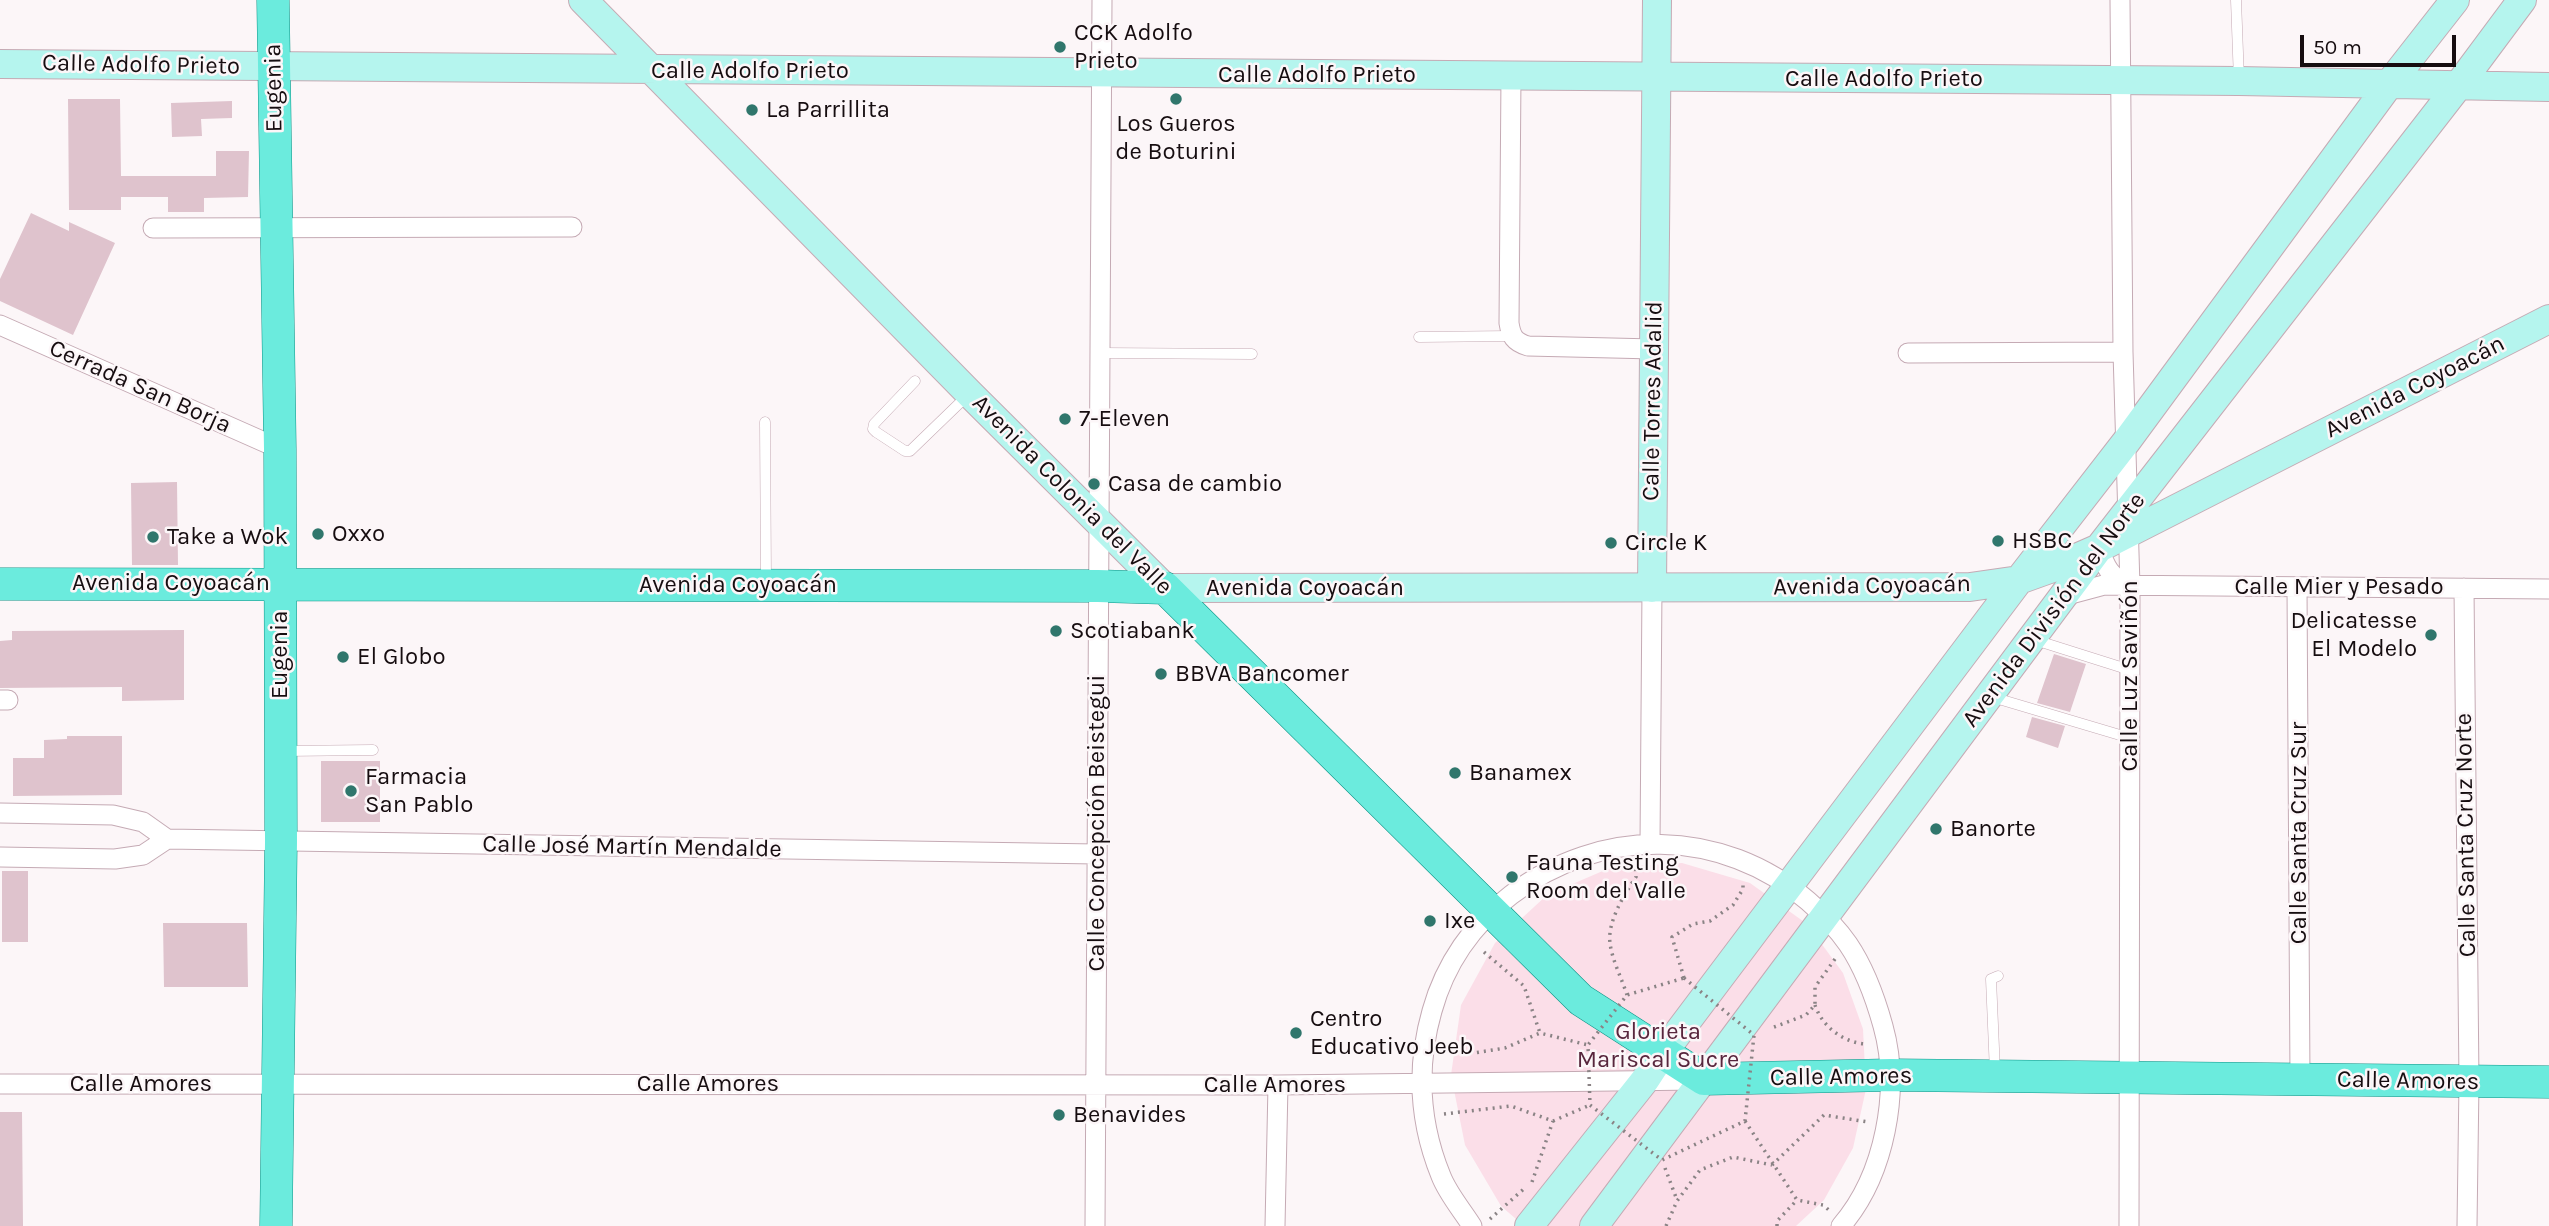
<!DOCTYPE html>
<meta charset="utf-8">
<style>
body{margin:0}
#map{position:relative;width:2549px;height:1226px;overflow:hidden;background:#fcf6f8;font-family:Karla,sans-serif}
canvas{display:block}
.scale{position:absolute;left:2300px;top:35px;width:156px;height:32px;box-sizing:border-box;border:4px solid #160d10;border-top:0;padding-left:9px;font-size:21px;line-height:24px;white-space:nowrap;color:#160d10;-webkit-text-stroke:5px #fcf6f8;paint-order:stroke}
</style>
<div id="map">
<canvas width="2549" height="1226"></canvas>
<div class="scale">50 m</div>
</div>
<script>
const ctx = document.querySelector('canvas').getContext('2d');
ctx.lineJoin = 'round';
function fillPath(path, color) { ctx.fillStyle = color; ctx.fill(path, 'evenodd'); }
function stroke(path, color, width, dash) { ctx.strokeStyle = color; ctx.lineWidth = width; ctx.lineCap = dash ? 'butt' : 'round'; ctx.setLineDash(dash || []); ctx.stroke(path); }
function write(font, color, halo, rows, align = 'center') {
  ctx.font = font + ' Karla,sans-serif'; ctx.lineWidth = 5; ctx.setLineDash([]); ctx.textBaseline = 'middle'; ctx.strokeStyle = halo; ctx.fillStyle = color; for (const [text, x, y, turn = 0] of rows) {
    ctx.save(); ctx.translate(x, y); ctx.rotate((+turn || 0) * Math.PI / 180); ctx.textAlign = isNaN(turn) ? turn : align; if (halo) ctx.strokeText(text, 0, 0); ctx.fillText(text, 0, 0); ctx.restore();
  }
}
fillPath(new Path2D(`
 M1682,863L1750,883L1807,924L1843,973L1863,1029L1866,1089L1853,1148L1824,1200L1796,1226H1524L1501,1206L1465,1145L1451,1075L1461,1005L1495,943L1547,895L1612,867Z`), '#fbdee8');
fillPath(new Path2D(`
 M68,99H120L121,176H216V151H249L248,197L204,198V212H168V197H121V210H69Z
 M232,101V118L201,119L202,136L172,137L171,103Z
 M31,213L69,231V222L115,243L73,335L0,301V279Z
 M177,482L178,565H132L131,483Z
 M184,630V700L122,701V687L0,688V641L12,640V631Z
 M2054,654L2086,664L2070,712L2037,703Z
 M2032,717L2065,726L2058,748L2026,737Z
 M67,736H122V795L13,796V758H44V740L67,739Z
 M321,761H380V822H321Z
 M2,871H28V942H2Z
 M163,923H247L248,987H164Z
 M0,1112H22L23,1226H0Z`), '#dfc3cd');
const lane = new Path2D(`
 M2236,0L2239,80
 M1419,337L1511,336
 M1100,353L1252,354
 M915,381L874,424L873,429L876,432L905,451H910L969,394
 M765,422L766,581
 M2035,640L2130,670
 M1992,697L2130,738
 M284,751L373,750
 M1995,1072L1991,979L1998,976`);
const street = new Path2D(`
 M2120,0L2123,352L2130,586L2129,1226
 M1511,76L1509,323C1511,336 1514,342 1528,346L1654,349
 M153,228L572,227
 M0,325L280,449
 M1908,353L2123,352
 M2099,548C2105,566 2110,578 2129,585
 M2297,587L2300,1079
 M2464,588L2469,1082L2467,1226
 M2063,596L2104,585L2549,589
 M0,700H8
 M0,813L113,815L143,822L167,839
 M1650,843L1652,588
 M0,857L115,859L143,855L167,839L1096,854
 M0,1084L1278,1085L1700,1080
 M1095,1226L1102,0
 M1275,1226L1278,1085
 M1472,1226C1462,1210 1448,1194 1441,1176C1419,1122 1416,1067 1432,1011C1445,964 1473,924 1511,895C1600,826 1722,827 1808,901C1823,914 1837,928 1848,944C1865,969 1875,997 1883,1026C1901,1090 1885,1175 1841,1226`);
const secondary = new Path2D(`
 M583,0L970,394L1165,588L1970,587L2019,580L2058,566L2099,548L2549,319
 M0,64L2239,81L2549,87
 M1652,588L1657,0
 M1529,1226L1645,1080L1662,1054L2019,580L2126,442L2390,83L2455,0
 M1594,1226L2099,548L2458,86L2522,0`);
const primary = new Path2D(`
 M273,0L280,449L281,842L276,1226
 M0,584L1098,586L1165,588L1581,1000L1704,1079L1891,1075L2549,1082`);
stroke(lane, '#c5aab4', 11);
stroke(street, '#c5aab4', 21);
stroke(secondary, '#c5aab4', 30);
stroke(primary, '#0e9487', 33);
stroke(new Path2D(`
 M1484,952L1524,986L1540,1033
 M1684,978L1672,937L1693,924L1710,921L1733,905L1743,889V884
 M1627,995C1622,979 1612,960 1610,943C1607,922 1625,893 1636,877L1635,864
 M1815,1005C1822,1027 1845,1044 1868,1044
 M1774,1027L1806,1015L1815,1005V987L1835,959
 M1443,1045L1474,1053L1505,1048L1540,1033L1588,1045
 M1444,1114L1511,1106L1553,1121L1590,1105
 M1745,1121L1797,1200L1823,1205L1830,1211
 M1772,1165L1824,1115L1868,1122
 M1665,1168L1677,1200
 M1532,1182L1553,1121
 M1490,1219L1526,1187
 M1666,1226L1677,1201L1700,1170L1733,1157L1772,1165
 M1777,1226V1221L1797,1200`), '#8a8385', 3.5, [2, 5]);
stroke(lane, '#fff', 10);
stroke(street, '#fff', 19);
stroke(secondary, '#b5f5ee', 28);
stroke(primary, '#6bebdd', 32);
stroke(new Path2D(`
 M1684,978L1754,1035L1745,1121L1662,1160L1590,1105L1588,1045L1627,995Z`), '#8a8385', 3.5, [2, 5]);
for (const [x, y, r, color] of [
 [1060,47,7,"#30766c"],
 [1176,99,7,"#30766c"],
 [752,110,7,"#30766c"],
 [1065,419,7,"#30766c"],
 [1094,484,7,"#30766c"],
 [318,534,7,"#30766c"],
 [153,537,7,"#30766c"],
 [1998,541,7,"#30766c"],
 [1611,543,7,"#30766c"],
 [1056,631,7,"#30766c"],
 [2431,635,7,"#30766c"],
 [343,657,7,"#30766c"],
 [1161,674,7,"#30766c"],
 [1455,773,7,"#30766c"],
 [351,791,7,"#30766c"],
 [1936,829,7,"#30766c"],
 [1512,877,7,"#30766c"],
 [1430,921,7,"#30766c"],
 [1296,1033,7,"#30766c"],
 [1059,1115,7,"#30766c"]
]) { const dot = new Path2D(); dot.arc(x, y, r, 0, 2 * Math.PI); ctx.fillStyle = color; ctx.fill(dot); stroke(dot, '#fcf6f8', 2.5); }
write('24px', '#160d10', '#fcf6f8', [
 ["CCK Adolfo",1074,33],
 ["Prieto",1074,61],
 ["La Parrillita",766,110],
 ["Los Gueros",1176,124,"center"],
 ["de Boturini",1176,152,"center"],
 ["7-Eleven",1079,419],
 ["Casa de cambio",1108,484],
 ["Oxxo",332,534],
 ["Take a Wok",167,537],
 ["HSBC",2012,541],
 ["Circle K",1625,543],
 ["Delicatesse",2417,621,"right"],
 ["El Modelo",2417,649,"right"],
 ["Scotiabank",1070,631],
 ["El Globo",357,657],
 ["BBVA Bancomer",1175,674],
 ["Banamex",1469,773],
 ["Farmacia",365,777],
 ["San Pablo",365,805],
 ["Banorte",1950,829],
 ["Fauna Testing",1526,863],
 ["Room del Valle",1526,891],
 ["Ixe",1444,921],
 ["Centro",1310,1019],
 ["Educativo Jeeb",1310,1047],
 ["Benavides",1073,1115]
], 'left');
write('24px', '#160d10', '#fcf6f8', [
 ["Calle Adolfo Prieto",141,65,1],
 ["Calle Adolfo Prieto",750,71],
 ["Calle Adolfo Prieto",1317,75],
 ["Calle Adolfo Prieto",1884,79],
 ["Eugenia",274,88,-91],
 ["Cerrada San Borja",140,387,24],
 ["Avenida Coyoacán",2415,387,-27],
 ["Calle Torres Adalid",1653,401,-89],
 ["Avenida Colonia del Valle",1072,495,45],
 ["Avenida Coyoacán",171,583],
 ["Avenida Coyoacán",738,585],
 ["Avenida Coyoacán",1872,586,-1],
 ["Calle Mier y Pesado",2339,587],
 ["Avenida Coyoacán",1305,588],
 ["Avenida División del Norte",2054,610,-53],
 ["Eugenia",280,655,-90],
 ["Calle Luz Saviñón",2130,676,-90],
 ["Calle Concepción Beistegui",1097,823,-90],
 ["Calle Santa Cruz Sur",2299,833,-90],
 ["Calle Santa Cruz Norte",2466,835,-91],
 ["Calle José Martín Mendalde",632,847,1],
 ["Calle Amores",1841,1077,-1],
 ["Calle Amores",2408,1081,1],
 ["Calle Amores",141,1084],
 ["Calle Amores",708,1084],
 ["Calle Amores",1275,1085]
]);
write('24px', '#58263d', '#fcf6f8', [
 ["Glorieta",1658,1032],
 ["Mariscal Sucre",1658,1060]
]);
</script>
